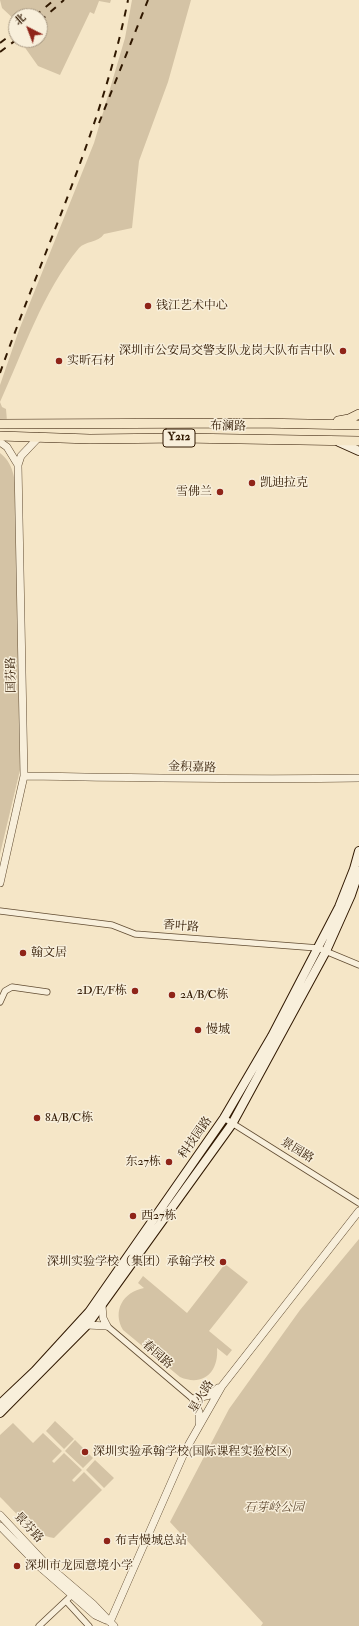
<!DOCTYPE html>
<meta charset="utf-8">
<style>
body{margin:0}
#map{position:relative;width:359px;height:1626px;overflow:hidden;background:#f5e6c7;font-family:"IM FELL Double Pica","Noto Serif SC",serif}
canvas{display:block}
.north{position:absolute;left:8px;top:8px;width:40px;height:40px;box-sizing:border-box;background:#f8efdb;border:1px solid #a89983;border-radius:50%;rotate:318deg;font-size:11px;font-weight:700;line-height:16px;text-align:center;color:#301800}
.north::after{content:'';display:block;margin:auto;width:14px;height:18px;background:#8f2418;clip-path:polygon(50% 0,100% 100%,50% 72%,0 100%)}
</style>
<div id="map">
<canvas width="359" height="1626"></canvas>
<div class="north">北</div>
</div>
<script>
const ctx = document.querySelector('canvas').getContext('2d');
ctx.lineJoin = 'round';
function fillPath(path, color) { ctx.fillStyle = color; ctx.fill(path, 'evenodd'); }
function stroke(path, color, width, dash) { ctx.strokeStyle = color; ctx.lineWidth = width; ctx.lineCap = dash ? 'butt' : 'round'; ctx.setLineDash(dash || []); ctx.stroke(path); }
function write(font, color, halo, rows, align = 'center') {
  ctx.font = font + ' "IM FELL Double Pica","Noto Serif SC",serif'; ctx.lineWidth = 3; ctx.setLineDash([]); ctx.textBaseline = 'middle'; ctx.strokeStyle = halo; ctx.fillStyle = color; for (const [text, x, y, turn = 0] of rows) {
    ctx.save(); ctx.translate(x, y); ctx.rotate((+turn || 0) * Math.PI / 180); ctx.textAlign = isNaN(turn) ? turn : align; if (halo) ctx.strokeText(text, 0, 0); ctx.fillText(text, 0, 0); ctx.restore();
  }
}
fillPath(new Path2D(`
 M0,0H111L110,3L99,1L94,14L90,12L60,75L38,66L21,42L24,40H40V16H16V21L2,8Z
 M132,0H191L168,82L139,161L132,228L104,234C98,243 85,241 79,248C43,291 23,352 0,402L2,407L6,409L7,421H0V385L19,330L94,143L125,38Z
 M0,453C13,463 15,478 16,493L20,770L0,854Z
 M359,1239V1626H261L263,1623L170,1522L229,1409L300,1310Z
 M225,1264L248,1282L209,1331L232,1350L227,1356L217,1348C219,1372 203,1387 180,1377L123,1330C112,1311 123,1292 144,1288L138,1283L143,1276L187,1313Z
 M55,1421L74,1439L64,1449L46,1431Z
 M13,1423L33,1443L43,1433L62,1451L52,1461L54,1463L64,1453L82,1470L72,1480L74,1482L84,1472L102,1490L54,1538C32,1535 15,1511 0,1497V1435Z
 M75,1440L93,1458L83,1468L65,1451Z
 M95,1460L114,1478L104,1488L86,1470Z`), '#d4c3a5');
const minor = new Path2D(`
 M0,911L112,925L135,934L318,948L359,965
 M0,1002L5,991L12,987L47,992
 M224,1118L359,1203
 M107,1326L193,1399
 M66,1601L89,1626
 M39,1626L72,1595`);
const tertiary = new Path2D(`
 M0,442L7,447L18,465
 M24,776C136,778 247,780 359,778
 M0,883L24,776L18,465L21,456L39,437
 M102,1305L103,1318L107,1326
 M87,1325L107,1326
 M199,1423V1412L193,1399L210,1395L218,1388
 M0,1515L45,1563L93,1604L114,1626
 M0,1526L40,1567L95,1615L106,1620
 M110,1622L185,1451L222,1386L359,1211`);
const secondary = new Path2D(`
 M339,442L359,451
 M0,1404L35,1371L89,1312L224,1118L272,1036L339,907L354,869L359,851
 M0,1413L88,1324L232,1124L326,951L351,895L359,871`);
const primary = new Path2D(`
 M338,421L349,419L359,414
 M0,424L258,423L359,425
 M0,436L90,439L182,438L359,441`);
stroke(minor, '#614c32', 7);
stroke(tertiary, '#614c32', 8);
stroke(secondary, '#301800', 10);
stroke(primary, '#301800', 10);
stroke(minor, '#f8efdb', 5.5);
stroke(tertiary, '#f8efdb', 7);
stroke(secondary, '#f8efdb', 8);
stroke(primary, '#f5e6c7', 9);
stroke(new Path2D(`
 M35,16L54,0
 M40,21L64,0
 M0,43L16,31
 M0,52L16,40
 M99,123L148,0
 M0,373C44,249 102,129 128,0`), '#301800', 2, [7, 7]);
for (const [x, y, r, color] of [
 [148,306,4,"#8f2418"],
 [343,351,4,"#8f2418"],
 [59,361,4,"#8f2418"],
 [252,483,4,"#8f2418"],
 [220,492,4,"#8f2418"],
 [23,953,4,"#8f2418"],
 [135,991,4,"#8f2418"],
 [172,995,4,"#8f2418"],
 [198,1030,4,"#8f2418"],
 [37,1118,4,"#8f2418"],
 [169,1162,4,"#8f2418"],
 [133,1216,4,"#8f2418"],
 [223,1262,4,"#8f2418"],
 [85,1452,4,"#8f2418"],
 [107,1541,4,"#8f2418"],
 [17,1566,4,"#8f2418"]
]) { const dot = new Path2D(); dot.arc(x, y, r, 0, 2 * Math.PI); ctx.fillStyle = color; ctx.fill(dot); stroke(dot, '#f8efdb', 1.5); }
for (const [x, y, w] of [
 [179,438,32]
]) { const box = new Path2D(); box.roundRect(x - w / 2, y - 9, w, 18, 3); ctx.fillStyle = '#f8efdb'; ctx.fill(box); stroke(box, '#301800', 1); }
write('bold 11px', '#301800', null, [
 ["Y212",179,438]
]);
write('12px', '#301800', '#f8efdb', [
 ["钱江艺术中心",156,306],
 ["深圳市公安局交警支队龙岗大队布吉中队",335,351,"right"],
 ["实昕石材",67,361],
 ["凯迪拉克",260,483],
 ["雪佛兰",212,492,"right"],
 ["翰文居",31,953],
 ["2D/E/F栋",127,991,"right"],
 ["2A/B/C栋",180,995],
 ["慢城",206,1030],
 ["8A/B/C栋",45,1118],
 ["东27栋",161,1162,"right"],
 ["西27栋",141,1216],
 ["深圳实验学校（集团）承翰学校",215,1262,"right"],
 ["深圳实验承翰学校(国际课程实验校区)",93,1452],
 ["布吉慢城总站",115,1541],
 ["深圳市龙园意境小学",25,1566]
], 'left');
write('12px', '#301800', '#f8efdb', [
 ["布澜路",228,427,1],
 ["国芬路",12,675,-91],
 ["金积嘉路",192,768,2],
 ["香叶路",181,927,4],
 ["科技园路",196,1138,-55],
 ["景园路",297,1151,32],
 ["春园路",157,1355,41],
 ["星火路",202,1397,-58],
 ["景芬路",28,1528,47]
]);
write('italic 12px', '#614b32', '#f8efdb', [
 ["石芽岭公园",274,1508]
]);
</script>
